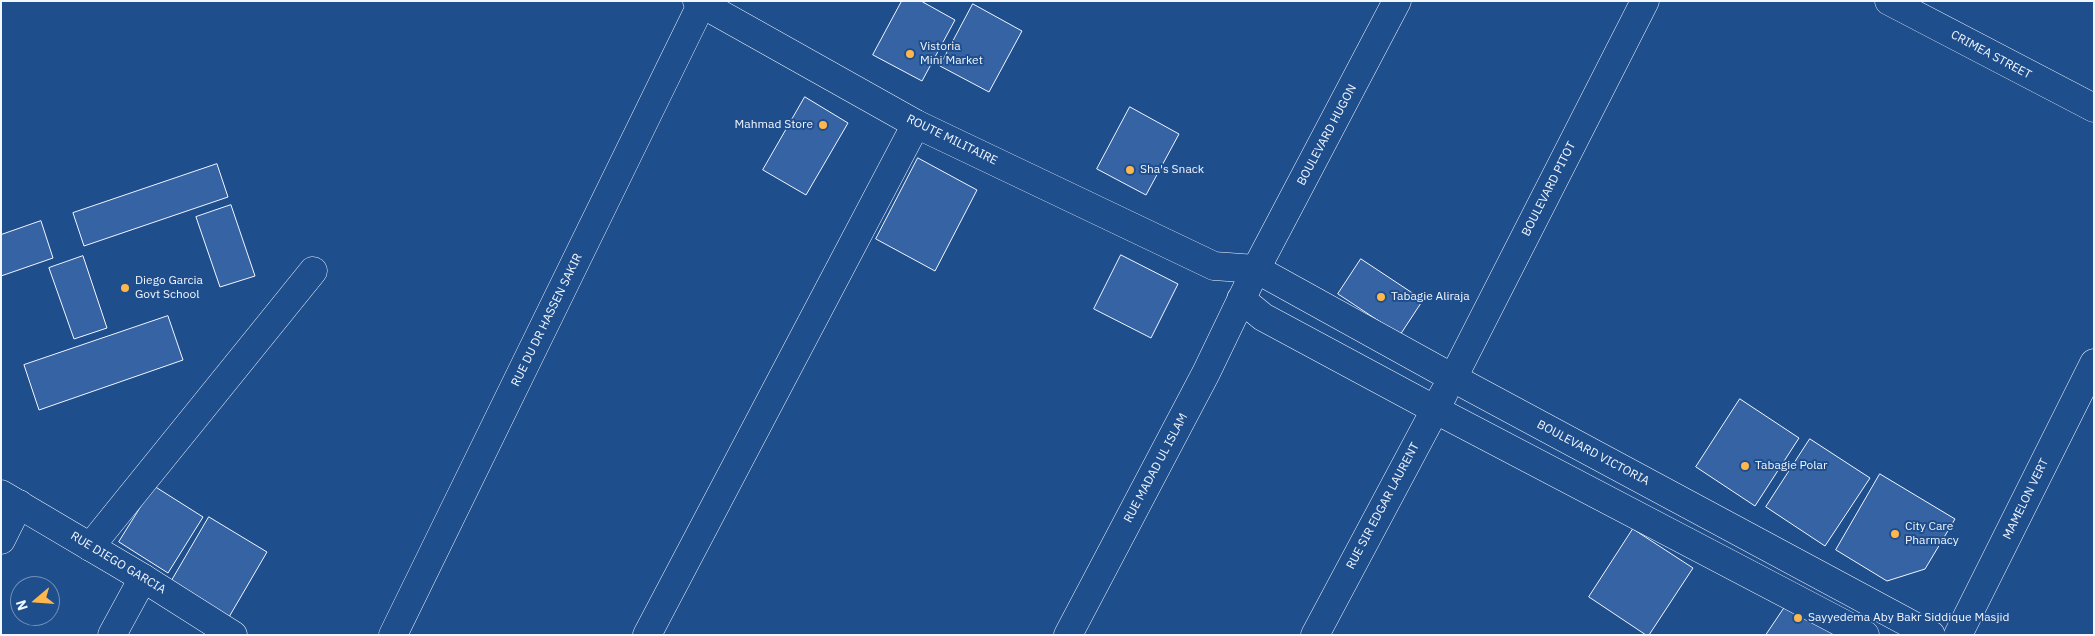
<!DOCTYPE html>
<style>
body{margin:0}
#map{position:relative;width:2095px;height:636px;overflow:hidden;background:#1f4e8c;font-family:"IBM Plex Sans",sans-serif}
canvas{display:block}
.frame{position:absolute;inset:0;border:2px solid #f2f6ff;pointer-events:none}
.north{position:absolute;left:10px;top:576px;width:50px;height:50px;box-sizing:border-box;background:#1f4e8c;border:1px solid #7391ba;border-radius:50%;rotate:252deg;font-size:14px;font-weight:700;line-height:20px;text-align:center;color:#f2f6ff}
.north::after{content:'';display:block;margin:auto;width:18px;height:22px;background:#ffb74d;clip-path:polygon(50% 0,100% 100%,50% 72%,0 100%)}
</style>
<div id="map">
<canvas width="2095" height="636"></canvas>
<div class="frame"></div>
<div class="north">N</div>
</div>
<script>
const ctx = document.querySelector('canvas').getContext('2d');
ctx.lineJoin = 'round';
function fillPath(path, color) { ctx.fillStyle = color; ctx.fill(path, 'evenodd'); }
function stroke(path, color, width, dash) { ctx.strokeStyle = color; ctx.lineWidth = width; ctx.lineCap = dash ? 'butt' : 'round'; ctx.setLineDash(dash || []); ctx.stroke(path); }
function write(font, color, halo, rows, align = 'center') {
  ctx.font = font + ' "IBM Plex Sans",sans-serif'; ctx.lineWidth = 4; ctx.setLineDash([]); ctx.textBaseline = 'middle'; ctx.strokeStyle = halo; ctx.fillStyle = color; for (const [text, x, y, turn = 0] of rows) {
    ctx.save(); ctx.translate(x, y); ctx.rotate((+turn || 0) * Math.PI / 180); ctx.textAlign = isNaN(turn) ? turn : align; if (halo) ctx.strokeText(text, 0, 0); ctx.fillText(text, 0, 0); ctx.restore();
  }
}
const building = new Path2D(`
 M902,1H921L955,20L922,81L873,55Z
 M973,4L1022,31L989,92L940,66Z
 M805,97L848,123L806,195L763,170Z
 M1130,107L1179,134L1146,195L1097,169Z
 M918,158L977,190L935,271L876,239Z
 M217,164L228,197L84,246L73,213Z
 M231,205L255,276L220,287L196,217Z
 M41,221L53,258L1,276V235Z
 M1121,255L1178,284L1151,338L1094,309Z
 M83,256L107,328L74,339L49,268Z
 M1361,259L1423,300L1400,335L1338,294Z
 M168,316L183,360L39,410L24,365Z
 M1740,399L1799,438L1755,506L1696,467Z
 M1810,439L1870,478L1825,546L1766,507Z
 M1880,474L1955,519L1925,569L1887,581L1836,550Z
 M154,486L203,517L168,573L119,542Z
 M209,517L267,552L229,617L171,582Z
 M1633,529L1693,568L1649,635H1646L1589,597Z
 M1789,601L1848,635H1766Z`);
fillPath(building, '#3563a3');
stroke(building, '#f2f6ff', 1);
const minor = new Path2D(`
 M1889,1L2094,108
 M1256,269L1397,1
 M1453,378L1645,1
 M1,540L19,504
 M90,547L313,271
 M112,635L143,578
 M393,635L701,5
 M647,635L916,124
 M1958,635L2094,363`);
const tertiary = new Path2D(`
 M697,1L916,124L1214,266L1256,269
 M1,494L143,578L233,635`);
const secondary = new Path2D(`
 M1241,299L1263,317L1434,409L1865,635
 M1068,635L1206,373L1256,269L1453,378L1931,635
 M1315,635L1444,393`);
stroke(minor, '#f2f6ff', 29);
stroke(tertiary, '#f2f6ff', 29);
stroke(secondary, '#f2f6ff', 29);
stroke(minor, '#1f4e8c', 28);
stroke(tertiary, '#1f4e8c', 28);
stroke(secondary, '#1f4e8c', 28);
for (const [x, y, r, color] of [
 [910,54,5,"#ffb74d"],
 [823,125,5,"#ffb74d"],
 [1130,170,5,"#ffb74d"],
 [125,288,5,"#ffb74d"],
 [1381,297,5,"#ffb74d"],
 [1745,466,5,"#ffb74d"],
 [1895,534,5,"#ffb74d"],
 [1798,618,5,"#ffb74d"]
]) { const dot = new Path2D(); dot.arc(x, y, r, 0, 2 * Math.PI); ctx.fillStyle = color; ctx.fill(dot); stroke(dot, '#1f4e8c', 2); }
write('12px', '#f2f6ff', '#1f4e8c', [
 ["Vistoria",920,47],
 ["Mini Market",920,61],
 ["Mahmad Store",813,125,"right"],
 ["Sha's Snack",1140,170],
 ["Diego Garcia",135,281],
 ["Govt School",135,295],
 ["Tabagie Aliraja",1391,297],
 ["Tabagie Polar",1755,466],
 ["City Care",1905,527],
 ["Pharmacy",1905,541],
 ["Sayyedema Aby Bakr Siddique Masjid",1808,618]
], 'left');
write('12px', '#f2f6ff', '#1f4e8c', [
 ["CRIMEA STREET",1991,55,28],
 ["BOULEVARD HUGON",1327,135,-62],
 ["ROUTE MILITAIRE",952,140,26],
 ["BOULEVARD PITOT",1549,189,-63],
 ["RUE DU DR HASSEN SAKIR",547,320,-64],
 ["BOULEVARD VICTORIA",1593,453,28],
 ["RUE MADAD UL ISLAM",1156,468,-62],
 ["MAMELON VERT",2026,499,-64],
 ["RUE SIR EDGAR LAURENT",1383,506,-62],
 ["RUE DIEGO GARCIA",118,563,31]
]);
</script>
